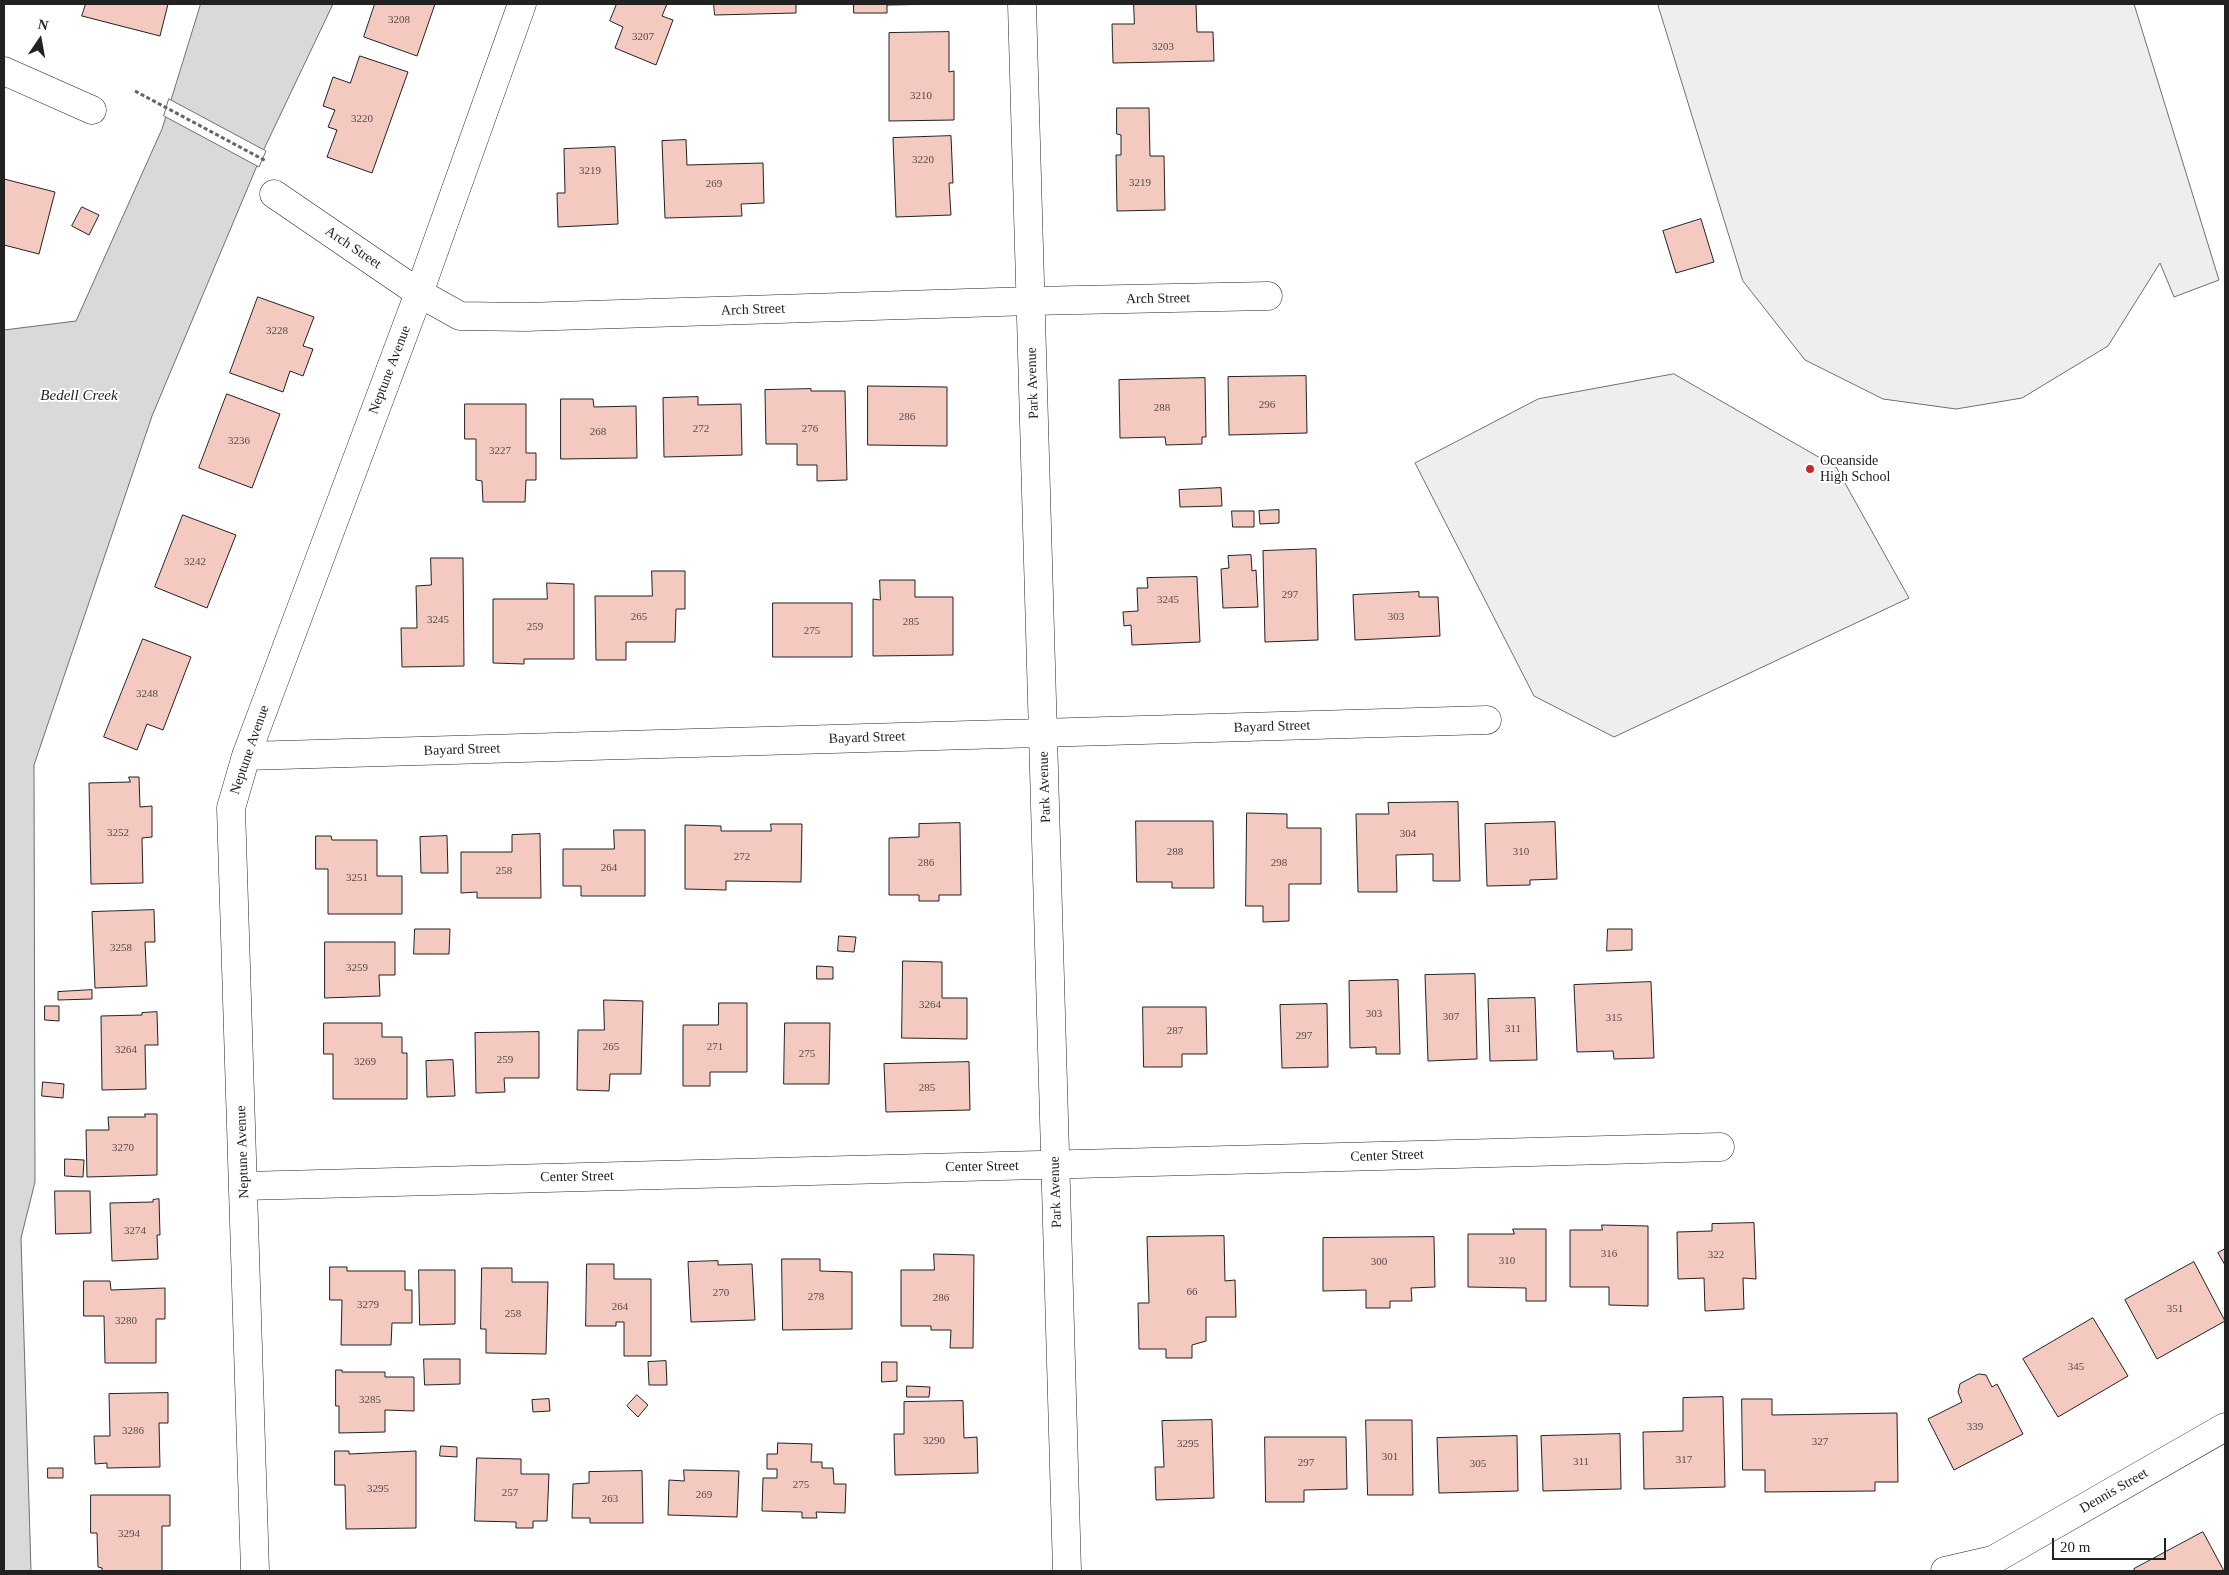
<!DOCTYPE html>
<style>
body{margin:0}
#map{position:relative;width:2229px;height:1575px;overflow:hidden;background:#fff;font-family:Georgia,serif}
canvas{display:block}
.frame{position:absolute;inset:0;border:5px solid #222;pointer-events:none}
.north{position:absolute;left:15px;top:15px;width:50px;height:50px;-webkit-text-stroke:4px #fff;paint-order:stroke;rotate:12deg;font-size:14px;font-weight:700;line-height:20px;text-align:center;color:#222}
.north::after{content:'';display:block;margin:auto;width:18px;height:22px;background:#222;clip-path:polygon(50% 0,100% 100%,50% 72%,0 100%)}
.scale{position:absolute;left:2052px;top:1538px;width:114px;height:22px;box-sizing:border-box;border:2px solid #222;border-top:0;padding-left:6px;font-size:15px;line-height:18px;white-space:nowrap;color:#222;-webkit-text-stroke:4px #fff;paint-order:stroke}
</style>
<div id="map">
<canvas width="2229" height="1575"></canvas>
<div class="frame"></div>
<div class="north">N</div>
<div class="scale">20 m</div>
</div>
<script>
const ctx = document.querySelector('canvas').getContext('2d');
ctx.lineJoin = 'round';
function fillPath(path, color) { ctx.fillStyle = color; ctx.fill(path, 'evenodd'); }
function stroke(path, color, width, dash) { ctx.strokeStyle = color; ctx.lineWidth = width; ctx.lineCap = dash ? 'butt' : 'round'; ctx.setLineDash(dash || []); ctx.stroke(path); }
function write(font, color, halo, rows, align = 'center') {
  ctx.font = font + ' Georgia,serif'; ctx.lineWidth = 4; ctx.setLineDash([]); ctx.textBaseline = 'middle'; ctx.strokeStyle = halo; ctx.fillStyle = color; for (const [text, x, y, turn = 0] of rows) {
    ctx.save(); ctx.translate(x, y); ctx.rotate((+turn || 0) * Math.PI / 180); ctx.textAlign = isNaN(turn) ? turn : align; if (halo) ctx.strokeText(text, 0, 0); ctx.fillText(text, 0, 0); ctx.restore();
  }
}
const green = new Path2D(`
 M1658,4H2134L2219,280L2174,297L2160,263L2108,346L2022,398L1956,409L1883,399L1805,360L1743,281Z
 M1674,374L1836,467L1909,598L1614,737L1534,696L1415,463L1538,399Z`);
fillPath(green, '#eee');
stroke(green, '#6f6f6f', 1);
const water = new Path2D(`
 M201,4H333L264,149L152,416L34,765L35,1182L21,1238L31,1571H4V330L76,321L162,129Z`);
fillPath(water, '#d9d9d9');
stroke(water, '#6f6f6f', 1);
const pier = new Path2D(`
 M169,99L266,151L259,167L164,116Z`);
fillPath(pier, '#fff');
stroke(pier, '#6f6f6f', 1);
const building = new Path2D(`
 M86,4H168L160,36L82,16Z
 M375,4H435L417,56L364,37Z
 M617,4H667L662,16L673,20L656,65L615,48L623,27L610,21Z
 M714,4H796V13L715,15Z
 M854,4H942L887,5V13H854Z
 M1134,4H1196L1197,32H1213L1214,61L1113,63L1112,24H1134Z
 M949,32V72L954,71V120L889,121V33Z
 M360,56L408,72L372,173L327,157L337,130L328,127L335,110L323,106L333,77L350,83Z
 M1117,108H1149L1150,156H1164L1165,210L1117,211L1116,155H1121V135L1117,134Z
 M951,136L953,183H949L951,215L896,217L893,138Z
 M686,140L687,165L763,163L764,203L741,204L742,216L665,218L662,141Z
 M615,147L618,224L558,227L557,193H565L564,149Z
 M4,179L55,192L39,254L4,245Z
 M82,207L99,215L89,235L72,226Z
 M1701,219L1714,262L1676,273L1663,231Z
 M258,297L314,317L303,346L313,349L303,376L290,371L283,392L230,373Z
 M1306,376L1307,433L1229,435L1228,377Z
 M1205,378L1206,437H1202V444L1166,445L1165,437L1120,438L1119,380Z
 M868,386L947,387V446L868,445Z
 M811,389V391H845L847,480L817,481V465H797V444H766L765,390Z
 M227,394L280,414L252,488L199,468Z
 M698,397V405L741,404L742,455L664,457L663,398Z
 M561,399H593L594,407L636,406L637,458L561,459Z
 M465,404H526V453H536V480H526L525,502H483L482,481L476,480V439H465Z
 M1221,488L1222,506L1180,507L1179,490Z
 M1279,510V523L1260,524L1259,511Z
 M1232,511H1254V527H1233Z
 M183,515L236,535L207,608L155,587Z
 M1316,549L1318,640L1265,642L1263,551Z
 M1251,555L1252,571L1256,570L1258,607L1223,608L1221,569L1229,568L1228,556Z
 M431,558H463L464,666L402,667L401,628H417L416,586L431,585Z
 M652,571H685V609H676L675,642H626V660H596L595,596H652Z
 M1197,577L1200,642L1132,645L1131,625L1124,626L1123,612L1138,611L1137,588H1148L1147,578Z
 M880,580H915V597H953V655L873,656V599L880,600Z
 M547,583L574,584V659H524V664L493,663V599H547Z
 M1419,592V597H1438L1440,636L1355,640L1353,595Z
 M773,603H852V657H773Z
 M143,639L191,657L163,730L147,724L137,750L104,737Z
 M129,777H139L140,807L152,806V837L142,838L143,883L91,884L89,783L130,782Z
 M1458,802L1460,881H1433V854L1396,855L1397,892H1358L1356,814H1389L1388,803Z
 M1247,813L1287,814V828H1321V884H1289V921L1263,922V906H1246Z
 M1136,821H1213L1214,888H1172V882H1137Z
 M1555,822L1557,879L1530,880V885L1487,886L1485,824Z
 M960,823L961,895H939V901H919V895H889V838L919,837V824Z
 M771,824H802L801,882L726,881V890L685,889V825L721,826V831H771Z
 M614,830H645V896H581V886H563V849H614Z
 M540,834L541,898H477V892L461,893V852H512V835Z
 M316,836H331L332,840H377V876H402V914H328V869H316Z
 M447,836L448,873H421L420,837Z
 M154,910L155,942H145L147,986L95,988L92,912Z
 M415,929H450L449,954H414Z
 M1608,929H1632V950L1607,951Z
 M839,936L856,937L854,952L838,951Z
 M325,942H395V975H379L380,996L325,998Z
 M903,961L942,962V998H967V1039L902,1038Z
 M817,966L833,967V979H817Z
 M1475,974L1477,1059L1428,1061L1425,975Z
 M1398,980L1400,1054H1376V1047L1350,1048L1349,981Z
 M1651,982L1654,1058L1614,1059L1613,1051L1577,1052L1574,985Z
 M92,990V999L58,1000V992Z
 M1535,998L1537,1060L1490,1061L1488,999Z
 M604,1000L643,1001L641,1074H610L609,1091L577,1090L578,1030H604Z
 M719,1003H747V1072H710V1086H683V1025H718Z
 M1327,1004L1328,1067L1282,1068L1280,1005Z
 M45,1006H59V1021L45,1020Z
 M1143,1007H1206L1207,1054H1182V1067H1144Z
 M157,1012L158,1045H145L146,1089L102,1090L101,1016L142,1015V1013Z
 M324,1023H382V1037H402V1053H407V1099H333V1054H324Z
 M785,1023H830L829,1084H784Z
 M539,1032V1078H504L505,1092L476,1093L475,1033Z
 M453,1060L455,1096L427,1097L426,1061Z
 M969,1062L970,1110L886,1112L884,1064Z
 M43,1082L64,1084L63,1098L42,1096Z
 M145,1114H157V1175L87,1177L86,1130H109L108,1117H145Z
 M65,1159L84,1160L83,1177L65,1176Z
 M55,1191H90L91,1233L56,1234Z
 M159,1199L160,1235H157L158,1259L112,1261L110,1203L153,1202V1200Z
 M1754,1223L1756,1279L1743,1278L1744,1309L1705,1311L1704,1278L1678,1279L1677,1232L1712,1231V1224Z
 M1602,1225L1648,1226V1306L1609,1305V1287H1570V1230H1602Z
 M1513,1229H1546V1301H1526V1288L1468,1287V1234H1514Z
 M1224,1236L1225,1281L1235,1280L1236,1317H1206V1341L1192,1345V1358H1166V1349H1139L1138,1303H1149L1147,1237Z
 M1434,1237L1435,1287L1411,1288L1412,1301H1390V1308H1366V1290L1323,1291V1238Z
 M2225,1249V1265L2218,1253Z
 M934,1254L974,1255L973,1348H950L951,1330H931V1326H901V1270H934Z
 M782,1259H820V1271L852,1272V1329L783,1330Z
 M718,1261V1265L752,1264L755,1320L691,1322L688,1262Z
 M2194,1262L2225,1321L2157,1359L2125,1300Z
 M587,1264H614V1279H651V1356H624V1322H616V1326H586Z
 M330,1267H347V1271H405V1290H412V1323H392L391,1345H341L342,1300H330Z
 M482,1268H512V1282H548L546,1354L486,1353V1329H481Z
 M419,1270H455V1324L420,1325Z
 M84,1281H110L111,1290L165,1288V1319H156V1363H105L104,1316H84Z
 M2093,1318L2128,1376L2058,1417L2023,1359Z
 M424,1359H460V1384L425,1385Z
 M666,1361L667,1385H649L648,1362Z
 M882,1362H897V1381L882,1382Z
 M336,1370H342V1372H385V1377H414V1411L385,1410V1432L339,1433V1406H336Z
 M1979,1374L1986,1375L1992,1387L1997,1384L2023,1434L1954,1470L1928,1419L1962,1402L1958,1392L1960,1384Z
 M907,1386L930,1387L929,1397H907Z
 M168,1393V1423H159L160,1467L107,1468V1463L95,1464L94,1436H110L109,1394Z
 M637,1395L648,1405L638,1417L627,1406Z
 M1723,1397L1725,1487L1644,1489L1643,1432L1683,1431V1398Z
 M549,1399L550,1411L533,1412L532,1400Z
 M1742,1399H1772V1415L1897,1413L1898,1482H1875V1491L1765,1492V1470H1743Z
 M963,1401L964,1438L977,1437L978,1473L895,1475L894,1434H904V1402Z
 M1212,1420L1214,1498L1156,1500L1155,1467H1164L1162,1421Z
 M1366,1420H1412L1413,1495H1368Z
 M1620,1434L1621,1489L1543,1491L1541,1436Z
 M1517,1436L1518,1491L1439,1493L1437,1438Z
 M1265,1437H1346L1347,1489L1304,1490V1502H1266Z
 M778,1443L812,1444L811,1462H822V1468H833L834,1484H846L845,1513L816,1512L817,1518H802V1512L762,1511L763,1478H777V1469H767V1454H777Z
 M441,1446L457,1447V1457L440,1456Z
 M335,1451H349V1454L416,1451V1528L346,1529L345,1485H335Z
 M477,1458L521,1459V1474H549L547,1521H533V1528H516V1522L475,1521Z
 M48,1468H63V1478H48Z
 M684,1470L739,1471L737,1517L668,1515L669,1480L684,1481Z
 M642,1471L643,1523H590V1518H572L573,1484L589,1483V1472Z
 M91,1495H170V1526H162V1571H102V1568L98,1567L97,1533H91Z
 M2203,1532L2224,1571H2135L2134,1569Z`);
fillPath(building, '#f3c9c0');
stroke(building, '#222', 1);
const minor = new Path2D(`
 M1022,4L1067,1571
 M4,71L92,110
 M274,194L419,293L460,316L525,317L1031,301L1268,296
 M246,756L1487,720
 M244,1186L1720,1147
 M255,1571L231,808L246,756L419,293L522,4
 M1945,1571L1993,1560L2225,1427`);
stroke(minor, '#222', 29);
stroke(new Path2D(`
 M135,91L266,161`), '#646464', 3, [4, 2.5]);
stroke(minor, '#fff', 28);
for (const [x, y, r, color] of [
 [1810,469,5,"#c62828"]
]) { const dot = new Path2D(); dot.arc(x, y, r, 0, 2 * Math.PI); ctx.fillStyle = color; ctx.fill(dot); stroke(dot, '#fff', 2); }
write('11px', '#564c4a', null, [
 ["3208",399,20],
 ["3207",643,37],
 ["3203",1163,47],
 ["3210",921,96],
 ["3220",362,119],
 ["3220",923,160],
 ["3219",590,171],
 ["3219",1140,183],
 ["269",714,184],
 ["3228",277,331],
 ["296",1267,405],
 ["288",1162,408],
 ["286",907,417],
 ["272",701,429],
 ["276",810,429],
 ["268",598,432],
 ["3236",239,441],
 ["3227",500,451],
 ["3242",195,562],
 ["297",1290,595],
 ["3245",1168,600],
 ["265",639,617],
 ["303",1396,617],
 ["3245",438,620],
 ["285",911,622],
 ["259",535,627],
 ["275",812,631],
 ["3248",147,694],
 ["3252",118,833],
 ["304",1408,834],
 ["288",1175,852],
 ["310",1521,852],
 ["272",742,857],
 ["286",926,863],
 ["298",1279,863],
 ["264",609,868],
 ["258",504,871],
 ["3251",357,878],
 ["3258",121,948],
 ["3259",357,968],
 ["3264",930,1005],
 ["303",1374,1014],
 ["307",1451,1017],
 ["315",1614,1018],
 ["311",1513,1029],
 ["287",1175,1031],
 ["297",1304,1036],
 ["265",611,1047],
 ["271",715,1047],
 ["3264",126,1050],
 ["275",807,1054],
 ["259",505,1060],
 ["3269",365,1062],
 ["285",927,1088],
 ["3270",123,1148],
 ["3274",135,1231],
 ["316",1609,1254],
 ["322",1716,1255],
 ["310",1507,1261],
 ["300",1379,1262],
 ["66",1192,1292],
 ["270",721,1293],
 ["278",816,1297],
 ["286",941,1298],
 ["3279",368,1305],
 ["264",620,1307],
 ["351",2175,1309],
 ["258",513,1314],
 ["3280",126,1321],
 ["345",2076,1367],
 ["3285",370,1400],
 ["339",1975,1427],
 ["3286",133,1431],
 ["3290",934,1441],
 ["327",1820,1442],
 ["3295",1188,1444],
 ["301",1390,1457],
 ["317",1684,1460],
 ["311",1581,1462],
 ["297",1306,1463],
 ["305",1478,1464],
 ["275",801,1485],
 ["3295",378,1489],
 ["257",510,1493],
 ["269",704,1495],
 ["263",610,1499],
 ["3294",129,1534]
]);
write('14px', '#222', '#fff', [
 ["Arch Street",353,248,34],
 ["Arch Street",1158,299,-1],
 ["Arch Street",753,310,-2],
 ["Neptune Avenue",390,370,-69],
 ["Park Avenue",1033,383,-92],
 ["Bayard Street",1272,727,-2],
 ["Bayard Street",867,738,-2],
 ["Neptune Avenue",250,750,-71],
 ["Bayard Street",462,750,-2],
 ["Park Avenue",1045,787,-92],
 ["Neptune Avenue",243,1152,-92],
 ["Center Street",1387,1156,-2],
 ["Center Street",982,1167,-1],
 ["Center Street",577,1177,-1],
 ["Park Avenue",1056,1192,-92],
 ["Dennis Street",2114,1491,-30]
]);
write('14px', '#222', '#fff', [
 ["Oceanside",1820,461],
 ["High School",1820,477]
], 'left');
write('italic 15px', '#222', '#fff', [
 ["Bedell Creek",79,396]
]);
</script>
